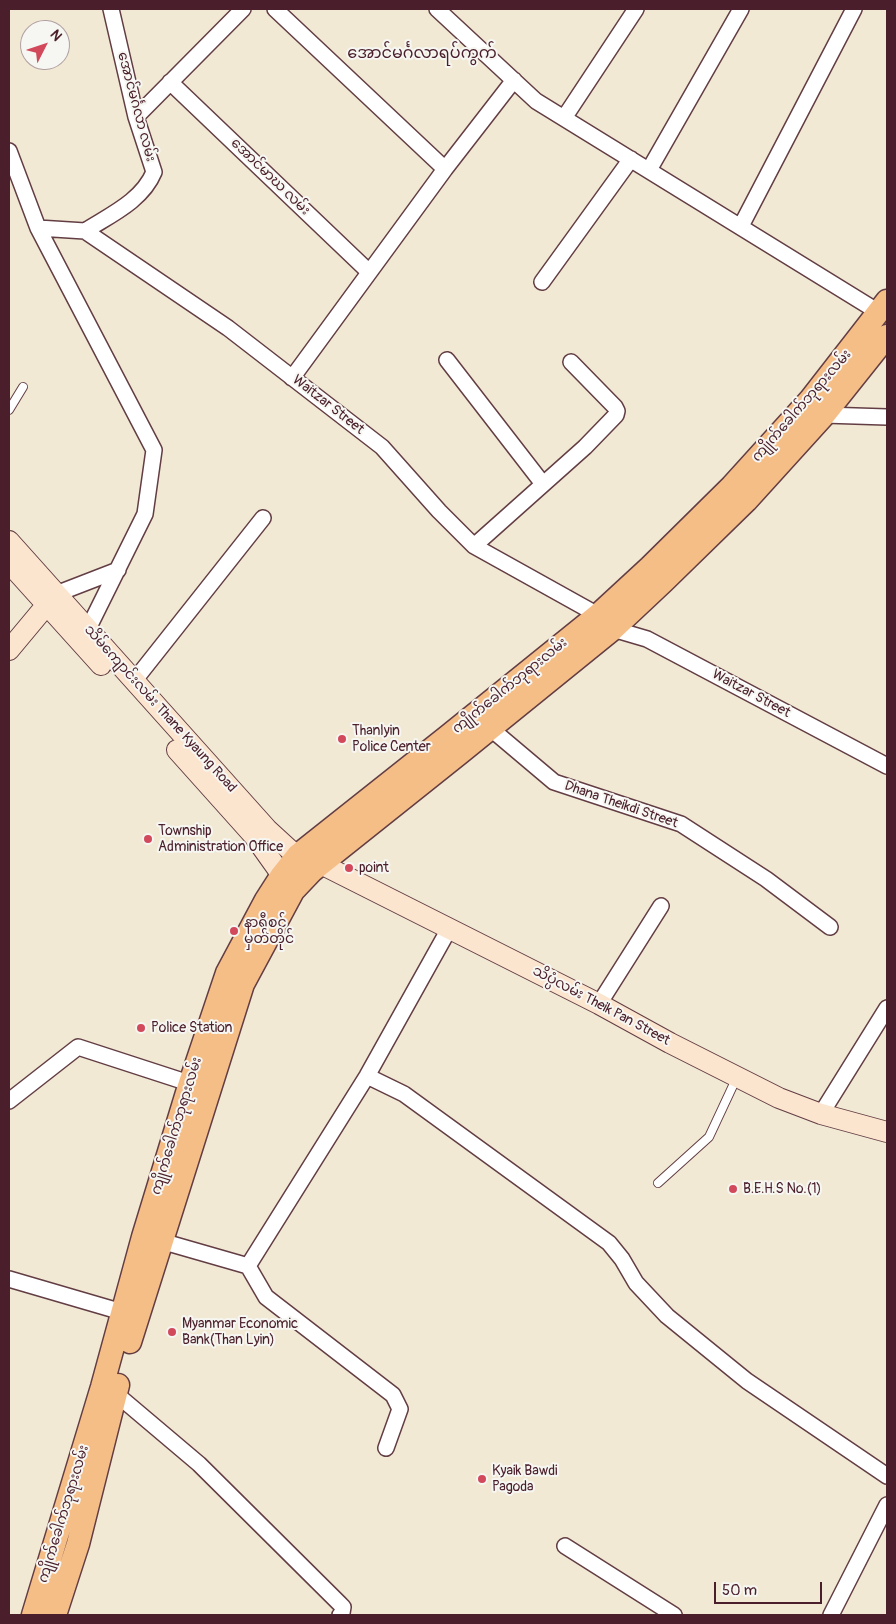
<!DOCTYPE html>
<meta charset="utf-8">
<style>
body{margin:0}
#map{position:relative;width:896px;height:1624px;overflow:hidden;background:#f1e9d4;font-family:Pangolin,sans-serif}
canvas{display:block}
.frame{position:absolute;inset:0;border:10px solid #4a1f2b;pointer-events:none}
.north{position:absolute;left:20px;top:20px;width:50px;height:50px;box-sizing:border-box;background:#f6f6f2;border:1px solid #b1a0a2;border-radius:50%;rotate:49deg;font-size:14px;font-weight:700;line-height:20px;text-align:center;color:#4a1f2b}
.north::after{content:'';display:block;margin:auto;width:18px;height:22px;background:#d1495b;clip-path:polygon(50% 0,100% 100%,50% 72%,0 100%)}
.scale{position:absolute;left:714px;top:1582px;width:108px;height:22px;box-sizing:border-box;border:2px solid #4a1f2b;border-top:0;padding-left:6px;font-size:15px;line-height:18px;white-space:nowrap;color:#4a1f2b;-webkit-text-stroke:4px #f6f6f2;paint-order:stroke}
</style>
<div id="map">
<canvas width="896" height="1624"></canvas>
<div class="frame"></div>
<div class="north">N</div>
<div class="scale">50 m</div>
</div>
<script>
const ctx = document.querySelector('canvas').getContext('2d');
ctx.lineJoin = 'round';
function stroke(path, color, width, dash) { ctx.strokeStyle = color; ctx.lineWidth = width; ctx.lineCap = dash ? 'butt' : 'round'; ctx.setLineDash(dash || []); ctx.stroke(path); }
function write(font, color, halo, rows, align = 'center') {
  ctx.font = font + ' Pangolin,"Noto Sans Myanmar",sans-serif'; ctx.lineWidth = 4; ctx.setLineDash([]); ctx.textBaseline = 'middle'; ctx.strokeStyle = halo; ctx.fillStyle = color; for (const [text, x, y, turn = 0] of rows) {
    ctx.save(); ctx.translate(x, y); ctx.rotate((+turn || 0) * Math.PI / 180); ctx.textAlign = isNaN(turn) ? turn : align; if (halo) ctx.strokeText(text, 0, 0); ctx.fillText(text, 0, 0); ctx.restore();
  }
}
const lane = new Path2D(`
 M9,410L23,387
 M658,1183L709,1137L737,1077`);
const street = new Path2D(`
 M275,9L445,169
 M437,9L536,101L880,313
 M170,82L369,272
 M136,117L243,9
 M564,118L636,9
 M9,151L38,228L154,450L145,514L88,629
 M649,170L741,9
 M741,226L854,9
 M38,228L85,231L228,328L382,447L439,511L474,546L598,615
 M85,231C110,215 142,201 154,172L136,117L111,9
 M542,282L631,159
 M447,360L543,484
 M292,378L445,169L514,80
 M824,415L887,417
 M474,546L585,447L616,415L617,411L615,407L571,362
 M56,594L118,570
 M613,629L647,639L887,766
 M134,681L263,518
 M490,728L554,782L681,824L766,879L830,927
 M599,1004L661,906
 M367,1076L404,1094L609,1243L622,1259L636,1283L667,1316L747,1381L887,1476
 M9,1101L78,1047L198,1086
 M821,1114L887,1008
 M154,1239L248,1266L266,1297L393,1395L400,1409L386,1448
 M248,1266L367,1076L449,929
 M9,1279L122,1312
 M115,1393L199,1464L339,1603L343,1607L342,1613L340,1615
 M565,1546L674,1615
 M831,1615L887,1505`);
const secondary = new Path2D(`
 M9,541L267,829L291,851L321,864L599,1004L670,1043L779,1098L821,1114L887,1132
 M9,563L101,665
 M9,650L54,596
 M177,750L254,836L291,888`);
const primary = new Path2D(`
 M130,1342L243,984L293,891L312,871L460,753L613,629L663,582L746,501L824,415L887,336
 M33,1615L102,1387L143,1237L190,1083L227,973L266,900L282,875L298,855L448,736L598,615L650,567L732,486L810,400L887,301
 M55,1615L78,1544L118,1385`);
stroke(lane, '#633d44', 10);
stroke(street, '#633d44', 18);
stroke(secondary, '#633d44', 22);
stroke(primary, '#633d44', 25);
stroke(lane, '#fff', 8);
stroke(street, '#fff', 15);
stroke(secondary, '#fbe5cf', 20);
stroke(primary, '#f6be87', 22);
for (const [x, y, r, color] of [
 [342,739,5,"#d1495b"],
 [148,839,5,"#d1495b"],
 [349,868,5,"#d1495b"],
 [234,931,5,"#d1495b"],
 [141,1028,5,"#d1495b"],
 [733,1189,5,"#d1495b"],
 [172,1332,5,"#d1495b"],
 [482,1479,5,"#d1495b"]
]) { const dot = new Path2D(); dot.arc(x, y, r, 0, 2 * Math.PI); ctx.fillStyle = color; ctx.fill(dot); stroke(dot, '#f6f6f2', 2); }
write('14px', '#4a1f2b', '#f6f6f2', [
 ["အောင်မင်္ဂလာ လမ်း",136,107,75],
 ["အောင်မာဃ လမ်း",270,177,44],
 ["Waitzar Street",328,405,38],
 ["ကျိုက်ခေါက်ဘုရားလမ်း",802,406,-49],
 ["ကျိုက်ခေါက်ဘုရားလမ်း",510,686,-39],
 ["Waitzar Street",751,694,28],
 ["သိမ်ကျောင်းလမ်း Thane Kyaung Road",160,709,48],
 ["Dhana Theikdi Street",621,805,19],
 ["သိပ္ပံလမ်း Theik Pan Street",601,1006,28],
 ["ကျိုက်ခေါက်ဘုရားလမ်း",177,1126,-73],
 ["ကျိုက်ခေါက်ဘုရားလမ်း",64,1514,-73]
]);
write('14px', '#4a1f2b', '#f6f6f2', [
 ["Thanlyin",352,731],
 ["Police Center",352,747],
 ["Township",158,831],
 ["Administration Office",158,847],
 ["point",359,868],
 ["နာရီစင်",244,923],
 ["မှတ်တိုင်",244,939],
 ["Police Station",151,1028],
 ["B.E.H.S No.(1)",743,1189],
 ["Myanmar Economic",182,1324],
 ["Bank(Than Lyin)",182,1340],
 ["Kyaik Bawdi",492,1471],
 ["Pagoda",492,1487]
], 'left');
write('16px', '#4a1f2b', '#f6f6f2', [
 ["အောင်မင်္ဂလာရပ်ကွက်",422,54]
]);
</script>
